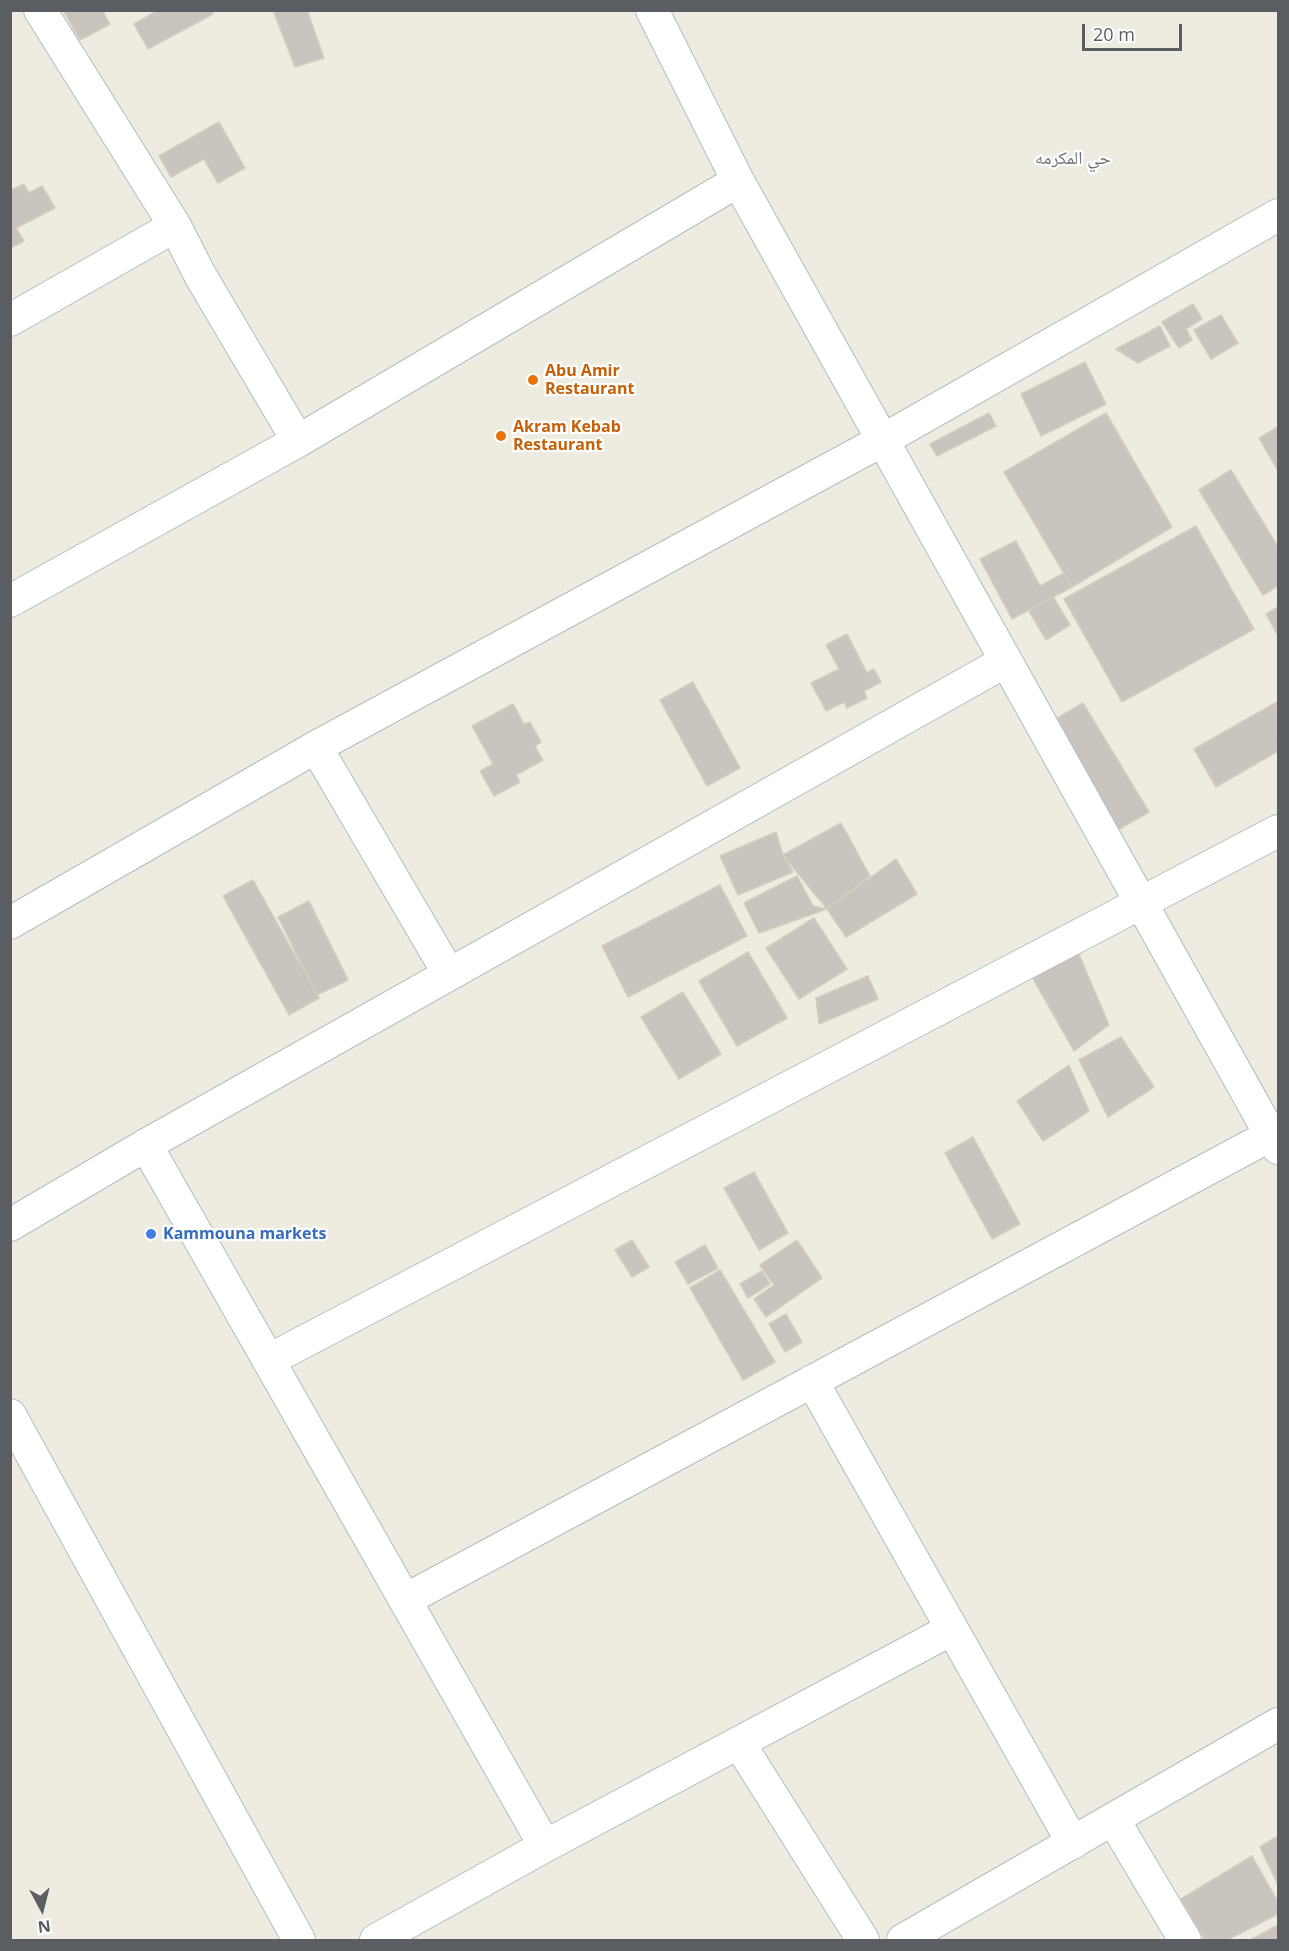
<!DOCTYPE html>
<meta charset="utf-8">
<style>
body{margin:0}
#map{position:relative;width:1289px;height:1951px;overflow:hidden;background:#eeebe1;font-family:"Open Sans",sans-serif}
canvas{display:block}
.frame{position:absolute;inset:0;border:12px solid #5a5e63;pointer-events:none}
.north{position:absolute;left:12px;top:1879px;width:60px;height:60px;-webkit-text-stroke:4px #fff;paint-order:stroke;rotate:173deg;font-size:16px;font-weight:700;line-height:24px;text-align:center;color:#5a5e63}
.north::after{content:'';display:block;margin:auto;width:21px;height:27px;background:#5a5e63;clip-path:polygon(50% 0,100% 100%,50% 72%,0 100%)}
.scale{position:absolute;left:1082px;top:24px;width:100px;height:27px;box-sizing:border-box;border:3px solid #5a5e63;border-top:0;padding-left:8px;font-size:18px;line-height:21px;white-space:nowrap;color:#5a5e63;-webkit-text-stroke:4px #fff;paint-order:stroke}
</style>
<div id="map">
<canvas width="1289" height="1951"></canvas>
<div class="frame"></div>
<div class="north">N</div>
<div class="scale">20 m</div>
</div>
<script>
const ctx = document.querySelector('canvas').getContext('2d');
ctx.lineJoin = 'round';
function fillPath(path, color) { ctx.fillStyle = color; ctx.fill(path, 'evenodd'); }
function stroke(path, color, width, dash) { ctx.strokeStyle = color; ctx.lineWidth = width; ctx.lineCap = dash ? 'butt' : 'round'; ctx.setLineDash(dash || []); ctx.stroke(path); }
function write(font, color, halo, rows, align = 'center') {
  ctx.font = font + ' "Open Sans","Noto Naskh Arabic",sans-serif'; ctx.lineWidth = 4.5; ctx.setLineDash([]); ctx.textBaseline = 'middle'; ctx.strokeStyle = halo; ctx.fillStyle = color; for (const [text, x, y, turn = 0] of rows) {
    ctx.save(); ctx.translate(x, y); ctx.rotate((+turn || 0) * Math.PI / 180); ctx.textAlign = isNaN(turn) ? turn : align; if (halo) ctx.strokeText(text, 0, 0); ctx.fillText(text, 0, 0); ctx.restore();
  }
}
const building = new Path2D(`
 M63,10H102L110,24L80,40Z
 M159,10H211L213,14L148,49L134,24Z
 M273,10H307L324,58L295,67Z
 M219,122L245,168L218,183L204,159L171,177L159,156Z
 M24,184L29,193L42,186L55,208L16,228L24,241L10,248V191Z
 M1193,304L1202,319L1186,329L1192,340L1179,348L1162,322Z
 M1221,315L1238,343L1211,359L1194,330Z
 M1160,326L1170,346L1138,363L1116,349Z
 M1085,362L1106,404L1041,436L1021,394Z
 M989,413L996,426L937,456L930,444Z
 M1106,413L1172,527L1072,587L1004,472Z
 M1278,427V471L1259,438Z
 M1231,470L1278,547V586L1263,595L1199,490Z
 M1196,526L1254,629L1122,702L1064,599Z
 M1016,541L1040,586L1064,573L1072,587L1012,619L980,559Z
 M1053,597L1070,625L1046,640L1029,611Z
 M1278,607V636L1266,614Z
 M847,634L867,673L874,669L881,682L864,691L867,698L847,708L844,702L826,711L811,683L839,669L826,645Z
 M693,682L740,768L707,786L660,700Z
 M1277,702L1278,751L1216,787L1194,749Z
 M1083,703L1149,812L1111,834L1051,722Z
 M513,704L524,724L530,722L541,742L535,746L543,760L516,775L520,782L494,796L480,771L493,764L472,726Z
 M841,823L870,876L827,909L783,855Z
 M776,832L783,855L793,872L738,895L720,856Z
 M896,859L917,894L846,937L827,909Z
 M797,876L813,906L827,909L759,933L744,903Z
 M253,880L319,998L289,1015L223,896Z
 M720,885L747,936L628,997L602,946Z
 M309,901L348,980L317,995L278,917Z
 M814,918L847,969L799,999L766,948Z
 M748,952L787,1018L737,1046L699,981Z
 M1078,952L1109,1025L1074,1051L1032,977Z
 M868,976L878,999L819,1024L816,998Z
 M683,992L721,1054L679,1079L641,1017Z
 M1121,1037L1154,1087L1108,1117L1079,1060Z
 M1069,1065L1089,1111L1043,1141L1017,1101Z
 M973,1137L1020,1224L992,1239L945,1153Z
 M754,1172L788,1233L759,1250L724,1188Z
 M632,1240L649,1267L632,1277L615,1250Z
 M797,1240L822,1278L766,1317L754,1299L774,1285L760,1265Z
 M705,1245L718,1268L688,1284L675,1262Z
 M720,1270L775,1362L743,1380L690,1288Z
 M762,1271L770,1284L748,1298L740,1284Z
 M786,1314L802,1342L785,1352L769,1324Z
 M1278,1836V1885L1260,1847Z
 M1252,1856L1278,1902V1914L1227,1940H1205L1181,1899Z
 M1278,1925V1940H1250Z`);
fillPath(building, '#c9c5be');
stroke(building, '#d3ccbf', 1.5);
const street = new Path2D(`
 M40,10L175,226L200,275L298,441
 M652,10L738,181L1278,1148
 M10,320L175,226
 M10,601L298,441L738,181
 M316,747L449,974
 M10,923L316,747L883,440L1278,215
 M146,1145L545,1846
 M10,1225L146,1145L1006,661
 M269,1360L1278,831
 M812,1381L1073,1843
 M10,1415L299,1940
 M405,1600L1271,1135
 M739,1743L863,1940
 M1113,1819L1185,1940
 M376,1940L545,1846L952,1629
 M903,1940L1278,1724`);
stroke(street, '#b7babf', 34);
stroke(street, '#fff', 32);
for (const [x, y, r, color] of [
 [533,380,6,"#e8710a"],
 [501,436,6,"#e8710a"],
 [151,1234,6,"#3f7fe0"]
]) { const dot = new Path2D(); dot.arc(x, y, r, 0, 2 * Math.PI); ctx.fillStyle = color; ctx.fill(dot); stroke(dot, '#fff', 2); }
write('bold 16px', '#c56008', '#fff', [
 ["Abu Amir",545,371],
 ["Restaurant",545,389],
 ["Akram Kebab",513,427],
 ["Restaurant",513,445]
], 'left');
write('bold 16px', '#366cbe', '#fff', [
 ["Kammouna markets",163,1234]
], 'left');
write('18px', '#6b7075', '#fff', [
 ["حي المكرمه",1073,159]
]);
</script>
